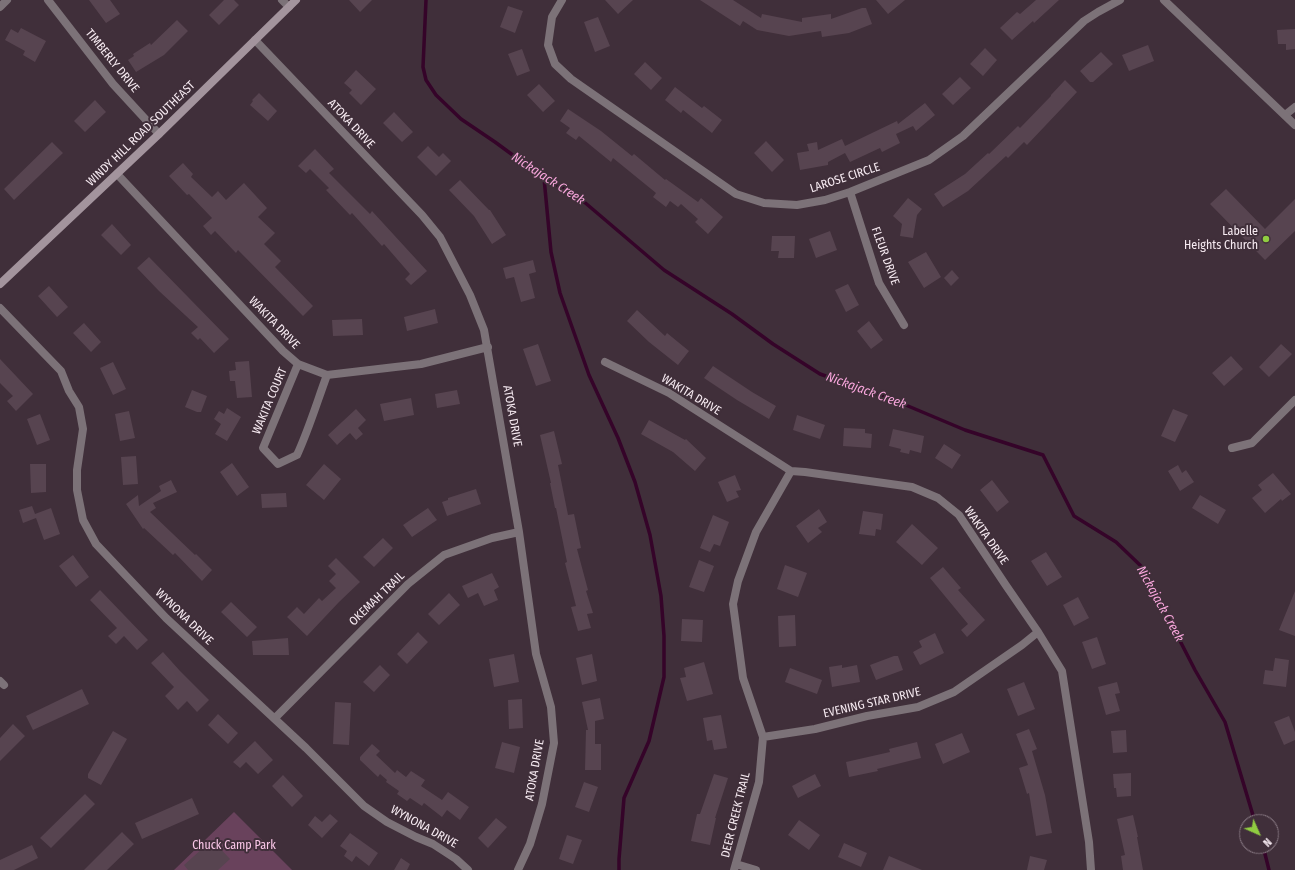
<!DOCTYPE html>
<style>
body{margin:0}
#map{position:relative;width:1295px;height:870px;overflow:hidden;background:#402f3a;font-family:"Fira Sans Condensed",sans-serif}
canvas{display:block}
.north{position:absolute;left:1239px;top:814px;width:40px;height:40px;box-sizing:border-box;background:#402f3a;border:1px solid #897a84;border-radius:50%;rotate:135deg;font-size:11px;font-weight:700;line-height:16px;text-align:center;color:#f7ebf2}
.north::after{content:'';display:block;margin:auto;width:14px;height:18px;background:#90cd41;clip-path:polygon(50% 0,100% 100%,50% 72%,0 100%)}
</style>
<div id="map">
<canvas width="1295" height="870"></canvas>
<div class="north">N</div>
</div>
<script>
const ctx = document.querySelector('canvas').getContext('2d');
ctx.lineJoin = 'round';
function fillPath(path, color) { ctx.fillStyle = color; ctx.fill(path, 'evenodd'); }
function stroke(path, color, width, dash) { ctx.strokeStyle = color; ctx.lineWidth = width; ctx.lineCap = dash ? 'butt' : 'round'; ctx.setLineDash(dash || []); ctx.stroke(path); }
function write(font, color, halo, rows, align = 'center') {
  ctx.font = font + ' "Fira Sans Condensed",sans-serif'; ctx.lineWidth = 4; ctx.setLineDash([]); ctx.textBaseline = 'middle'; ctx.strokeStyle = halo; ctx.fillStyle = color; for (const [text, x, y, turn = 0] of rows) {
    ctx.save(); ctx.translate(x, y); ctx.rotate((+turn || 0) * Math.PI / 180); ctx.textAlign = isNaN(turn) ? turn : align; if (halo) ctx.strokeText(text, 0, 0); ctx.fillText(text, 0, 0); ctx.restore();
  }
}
fillPath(new Path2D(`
 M234,812L292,870H174Z`), '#69425c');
stroke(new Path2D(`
 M426,0L423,67L426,80L436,95L461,119L495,142L544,178L576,195L664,270L732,314L773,344L820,374L889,398L965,430L1043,455L1074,516L1116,542L1142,567L1195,670L1225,722L1255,822
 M544,178L551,252L560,293L589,375L618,438L635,482L650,535L661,596L664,636V677L649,741L624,798L619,859V870
 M1263,846L1269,870`), '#350429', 3.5);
fillPath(new Path2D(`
 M89,0H110L120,14L106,23Z
 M224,0H234L239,5L219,25L209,15Z
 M349,0H372L360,12Z
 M605,0H633L618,14Z
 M700,0H733L761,18L762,14L802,22V18L831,14V19L862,8H866L872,24L849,33L822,37L821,31L789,36L757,30L743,21L740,26Z
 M876,0H905L888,14Z
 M1036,0H1059L1034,23L1033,21L1012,40L1000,28L1017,12L1020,14Z
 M508,6L523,11L515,33L500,27Z
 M598,17L610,46L595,52L584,22Z
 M177,20L188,31L164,55L136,72L128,60L134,56L133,54L150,43L151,45Z
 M21,28L46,41L35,62L23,55L25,51L5,40L11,29L18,33Z
 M1295,29V49L1286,50V44H1278L1277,30Z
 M1148,45L1154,61L1129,71L1122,55Z
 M985,48L997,60L983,76L970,64Z
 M522,49L530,71L517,76L508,54Z
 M1101,52L1113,64L1093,82H1090L1080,71Z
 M645,62L662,78L651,90L634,74Z
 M356,70L376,89L361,105L349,93L352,90L344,83Z
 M960,77L971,88L953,105L942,94Z
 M1065,80L1077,92L1063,107L1027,145L1024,142L1008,158L1006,156L968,191L943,207L934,194L965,174L988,153L989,154L1018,126L1020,128L1051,96V95Z
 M539,84L555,101L543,112L527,95Z
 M675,87L702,108L704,106L722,120L712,133L683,110L681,113L665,100Z
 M259,93L277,111L268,121L250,105L253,101L252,100Z
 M95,100L106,112L85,132L74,121Z
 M925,103L935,115L916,131L913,126L896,134L900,143L882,152L880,148L850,162L845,153L828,162V165L800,170L797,153L809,151L807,144L817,142L818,150L842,139L845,146L897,121L898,124Z
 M568,109L601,131L632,156L634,154L665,180L666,179L698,202L701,198L723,217L708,234L695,222L698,219L681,204L678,207L670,201L666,207L653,197L656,193L613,158L611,162L579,136L576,140L566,133L570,128L560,121Z
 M394,112L413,132L402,142L383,123Z
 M766,141L784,160L772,172L754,153Z
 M52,142L63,153L14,200L4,189Z
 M428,146L439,157L443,153L451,161L436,176L417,157Z
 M315,149L334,169L329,173L370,214L372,211L427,271L411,285L405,279L410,274L384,244L382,246L352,213L350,215L326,190L329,188L310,169L306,173L298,166Z
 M183,163L193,174L191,177L212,197L218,191L226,200L244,183L267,208L258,217L275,233L264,244L281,261L275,267L313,306L303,316L238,250L236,253L215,231L211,235L203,226L212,218L189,194L187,195L169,176Z
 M460,180L489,210H490L506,235L492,244L474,216L449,190Z
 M1226,189L1265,229L1295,199V231L1265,260L1210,204Z
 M908,198L922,209L917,215L913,238L900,236L902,224L893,216Z
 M112,224L131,245L121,255L101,235Z
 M830,231L837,250L816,258L809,239Z
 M772,236H795L794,258H778L779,251H771Z
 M926,252L941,277L924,288L908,262Z
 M149,257L229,339L214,353L200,338L198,340L191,333L198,327L159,291L137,268Z
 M533,260L536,272L529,274L535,298L521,302L514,277L506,279L503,268Z
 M952,270L959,278L951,286L944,278Z
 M848,284L859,305L846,312L835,290Z
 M49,286L68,307L57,317L38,296Z
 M435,309L438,323L407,331L404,317Z
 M637,310L665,336L667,333L689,351L678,365L649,342L627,321Z
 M362,319L363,335L333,336L332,320Z
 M869,321L883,340L871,349L857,331Z
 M84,323L101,342L91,352L73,333Z
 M538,344L551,381L536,386L523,349Z
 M1281,344L1292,354L1269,377L1259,367Z
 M1231,356L1243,369L1224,386L1212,373Z
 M0,359L33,394L16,411L7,401L13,396L0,383Z
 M249,361L252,397L237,398L235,381H230L229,371L236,370L235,362Z
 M113,362L126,389L113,395L100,368Z
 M713,366L752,392L776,406L769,419L737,400L704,378Z
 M192,390L207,396L201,412H197L185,407Z
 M457,390L460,404L437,408L435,394Z
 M411,398L414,415L384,421L380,404Z
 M227,408L241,417L227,441L215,434L221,424L214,419L219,411L224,414Z
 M356,409L366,420L358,428L363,434L356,440L350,433L337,445L328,435Z
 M1173,409L1188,415L1175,442L1161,436Z
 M129,411L135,438L120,441L115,414Z
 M40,414L50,440L37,445L27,419Z
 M797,415L825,425L820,439L793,430Z
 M649,420L685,440L686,439L706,458L695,471L673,452L641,434Z
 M844,428L865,429V433L872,434L871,448L843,446Z
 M893,429L924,436L921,453L910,450L909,454L900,452L901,449L889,446Z
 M554,431L562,464L558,465L568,515L574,514L581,548L577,549L588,590L586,591L593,613L587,614L591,628L578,631L571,607L576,606L565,563L567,562L556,508H555L550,483H551L540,435Z
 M944,444L961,455L952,469L935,458Z
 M136,456L138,484L123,485L121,457Z
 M232,463L249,487L237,496L220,472Z
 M30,464H46V492L31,493Z
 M324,464L341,479L324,500L306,485Z
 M1178,465L1182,473L1186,470L1194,482L1180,491L1168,471Z
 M1273,473L1291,494L1282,501L1281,499L1265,513L1252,498L1262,490L1258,485Z
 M735,475L741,490L736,491L739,497L727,502L718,482Z
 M171,480L177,492L153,503L156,508L150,512L195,555L196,554L212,570L202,581L175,553L173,555L144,528L143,529L126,504L138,495L139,506L161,491L159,486Z
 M992,480L1009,502L997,512L980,490Z
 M476,489L481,504L447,516L442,502L448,500V498Z
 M286,493L287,507L262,508L261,494Z
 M1200,495L1226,510L1218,524L1192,508Z
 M32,506L35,514L51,508L60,534L44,540L36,518L23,523L19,510Z
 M428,508L437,520L412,537L403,525Z
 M819,509L827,522L818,528L822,532L808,543L796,526Z
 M863,511L883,514L881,530L876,529L875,536L859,534Z
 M713,515L729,522L720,546L714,544L710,552L700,548Z
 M912,524L938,548L922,565L896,542Z
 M383,538L393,548L374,567L363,557Z
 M1046,552L1062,577L1047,586L1031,561Z
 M73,555L89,577L76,587L59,566Z
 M336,558L360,582L339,602L307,636L287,617L297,607L304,614L319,598L322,601L336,588L329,581L336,574L328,566Z
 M699,560L714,566L704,592L689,587Z
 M785,565L807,573L798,597L777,589Z
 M943,567L961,588L958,590L985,620L967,637L961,630L968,624L930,578Z
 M492,573L499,587L494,590L498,600L484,606L478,593L468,598L462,586Z
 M100,590L148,640L137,650L124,636L116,644L108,636L117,628L90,600Z
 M1295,591V636L1279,630Z
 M449,593L460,605L439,625L428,614Z
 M1078,597L1089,618L1074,626L1063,605Z
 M231,602L257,627L247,637L221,612Z
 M795,615L796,646L779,647L778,616Z
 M682,619L703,620L702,642L681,641Z
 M418,632L428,642L407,664L397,654Z
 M935,633L944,653L920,665L913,652L922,647L919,641Z
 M1097,637L1106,664L1092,669L1082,642Z
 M288,638L289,655H253L252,641Z
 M163,652L180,671L209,700L197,712L187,701L178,710L165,696L174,687L151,663Z
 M514,654L519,682L494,687L489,659Z
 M592,654L597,681L582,685L576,658Z
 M894,656H898L903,670L876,680L870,665Z
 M1275,658L1289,660L1286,687L1263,684L1265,670L1273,671Z
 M704,662L713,694L687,701L680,678L686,677L684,668Z
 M380,665L390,675L374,692L363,682Z
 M842,665V668L857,665L860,682L832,687L829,667Z
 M790,668L822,680L817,694L785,682Z
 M1024,682L1035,709L1018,716L1007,689Z
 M1117,682L1120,693L1115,694L1120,711L1106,715L1098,687Z
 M82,689L89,704L33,730L26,716Z
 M600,698L604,719L595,721V744H601V770H585L586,730H588L582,702Z
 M522,699L523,728L509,729L508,700Z
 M335,702L351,703L349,745L333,744Z
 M218,714L238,733L228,744L208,725Z
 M721,715L727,748L714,750L712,740L707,741L703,718Z
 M1289,716L1295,732V740L1284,745L1274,722Z
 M13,724L25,736L0,761V738Z
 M1029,729L1037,749L1032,751L1045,795L1052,833L1036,836L1029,793L1027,794L1019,768L1028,765L1016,734Z
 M1126,730L1127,752L1113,753L1111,731Z
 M113,731L127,739L101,785L88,778V774Z
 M962,733L970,752L943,764L935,744Z
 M255,741L273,760L258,774L246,762L240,768L233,762Z
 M502,742L520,747L514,773L495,768Z
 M917,742L921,758L877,769L878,771L849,777L846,762L890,752L889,749Z
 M372,744L380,751L376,755L395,773L397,770L406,777L411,771L425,780L421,786L442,800L448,792L469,807L460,820L447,810L442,817L424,803L422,806L410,798L407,801L397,794L399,791L386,782L387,780L380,774L378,777L360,760V757Z
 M1131,773V796L1117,797L1116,788H1114L1113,774Z
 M714,774L728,778L715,818H716L710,845L691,841L697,814H700Z
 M815,774L821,786L798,798L792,786Z
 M283,775L303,796L292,807L272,786Z
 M584,782L598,787L589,812L575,807Z
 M85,794L95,804L51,848L40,838Z
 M192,798L199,814L142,839L135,823Z
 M330,814L338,821L322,838L308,825L315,816L322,822Z
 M1133,815L1138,837H1137L1143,870H1123L1121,856L1125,855L1117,819Z
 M496,818L507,827L488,848L478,838Z
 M799,820L820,835L809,850L788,835Z
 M122,832L134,844L107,870H84Z
 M350,833L378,853L369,866L356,856L352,862L344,856L347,851L340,846Z
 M567,835L582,840L573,864L559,859Z
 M212,840L230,859L218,870H188L184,865Z
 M844,843L867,853L861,867L838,857Z
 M32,845L38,858L14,870H0V860Z
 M889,856L922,870H883Z
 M1030,856L1047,860L1044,870H1027Z
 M401,858L410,864L407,870H394Z`), '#574450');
stroke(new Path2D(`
 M48,0L113,84L159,134
 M282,0L289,7
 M562,0L552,17L548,45L555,64L571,79L736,194L764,203L797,205L825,200L850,192L929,160L963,136L1084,21L1098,12L1120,0
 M0,7L7,0
 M255,40L422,215L440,237L470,295L484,330L519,532L536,654L551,707L554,743L542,804L530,844L518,870
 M1285,115L1295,107
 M117,174L283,351L298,364L327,375L421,364L488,347
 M850,192L879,283L904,325
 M0,308L61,371L69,391L79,407L83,429L77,470V490L83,520L96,544L166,618L306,748L364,806L387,822L416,837L433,844L456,859L468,870
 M605,362L669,393L791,471L805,472L912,487L938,498L959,515L1005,584L1038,632L1062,671L1089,842L1091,870
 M298,364L263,448L278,464L297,455C309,429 317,402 327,375
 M1232,448L1252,443L1295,400
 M0,681L4,685
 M275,718L408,584L444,555L492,538L519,532
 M763,737L815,729L867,716L918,707L954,692L1022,645L1038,632
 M736,864L756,870
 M734,870L759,782L763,737L743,678L733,604L738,581L756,532L791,471`), '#7c7278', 8);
stroke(new Path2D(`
 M1164,0L1295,125`), '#7c7278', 8);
stroke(new Path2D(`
 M0,284L159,134L296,0`), '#a3949d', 8);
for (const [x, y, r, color] of [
 [1266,239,4,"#90cd41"]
]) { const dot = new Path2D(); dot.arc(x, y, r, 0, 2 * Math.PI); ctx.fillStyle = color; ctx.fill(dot); stroke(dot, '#402f3a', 1.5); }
write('12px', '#f7ebf2', '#402f3a', [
 ["TIMBERLY DRIVE",112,61,51],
 ["ATOKA DRIVE",351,124,47],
 ["WINDY HILL ROAD SOUTHEAST",141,134,-44],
 ["LAROSE CIRCLE",845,178,-18],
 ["FLEUR DRIVE",885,256,70],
 ["WAKITA DRIVE",274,323,46],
 ["WAKITA DRIVE",691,395,31],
 ["WAKITA COURT",270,401,-67],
 ["ATOKA DRIVE",512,416,80],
 ["WAKITA DRIVE",986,536,55],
 ["OKEMAH TRAIL",377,599,-44],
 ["WYNONA DRIVE",184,617,44],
 ["EVENING STAR DRIVE",872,703,-13],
 ["ATOKA DRIVE",535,770,-80],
 ["DEER CREEK TRAIL",736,815,-76],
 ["WYNONA DRIVE",424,827,29]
]);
write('12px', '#f7ebf2', '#402f3a', [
 ["Labelle",1258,232],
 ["Heights Church",1258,246]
], 'right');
write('12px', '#fac7e8', '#402f3a', [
 ["Chuck Camp Park",234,846]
]);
write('italic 13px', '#f8a6dc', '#402f3a', [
 ["Nickajack Creek",548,179,33],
 ["Nickajack Creek",866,391,20],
 ["Nickajack Creek",1160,604,61]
]);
</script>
